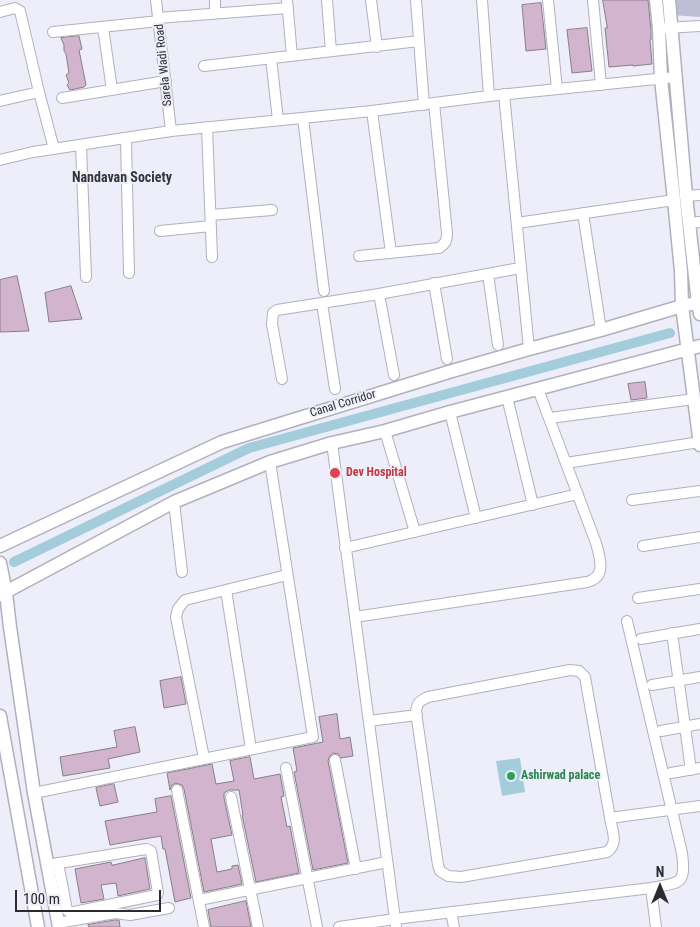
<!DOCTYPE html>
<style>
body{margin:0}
#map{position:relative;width:700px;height:927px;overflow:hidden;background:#edeef9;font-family:"Roboto Condensed",sans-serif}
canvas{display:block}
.north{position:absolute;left:635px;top:862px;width:50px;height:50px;-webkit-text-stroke:4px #edeef9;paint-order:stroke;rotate:0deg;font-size:14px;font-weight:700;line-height:20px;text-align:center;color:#2b2b2f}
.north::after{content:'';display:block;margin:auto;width:18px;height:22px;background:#2b2b2f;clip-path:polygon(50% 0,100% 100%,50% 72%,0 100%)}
.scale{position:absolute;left:15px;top:890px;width:146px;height:22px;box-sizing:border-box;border:2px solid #2b2b2f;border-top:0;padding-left:6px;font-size:15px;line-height:18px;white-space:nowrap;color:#2b2b2f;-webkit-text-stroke:4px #edeef9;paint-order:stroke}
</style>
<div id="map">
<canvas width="700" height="927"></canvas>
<div class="north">N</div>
<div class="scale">100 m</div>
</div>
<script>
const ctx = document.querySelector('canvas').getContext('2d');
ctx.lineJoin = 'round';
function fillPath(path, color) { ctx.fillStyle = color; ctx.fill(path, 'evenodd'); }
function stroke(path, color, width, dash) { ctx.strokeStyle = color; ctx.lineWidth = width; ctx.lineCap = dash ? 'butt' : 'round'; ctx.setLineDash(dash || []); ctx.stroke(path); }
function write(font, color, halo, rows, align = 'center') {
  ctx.font = font + ' "Roboto Condensed",sans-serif'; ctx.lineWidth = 4; ctx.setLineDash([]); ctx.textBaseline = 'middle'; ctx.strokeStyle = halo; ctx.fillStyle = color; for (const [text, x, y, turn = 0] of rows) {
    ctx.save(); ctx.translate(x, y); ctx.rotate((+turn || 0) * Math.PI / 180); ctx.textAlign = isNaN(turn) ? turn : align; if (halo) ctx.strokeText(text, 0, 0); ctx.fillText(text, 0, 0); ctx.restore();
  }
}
fillPath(new Path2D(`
 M669,0H700V17L671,15Z`), '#bebfd6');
fillPath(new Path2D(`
 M520,758L525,792L502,796L496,761Z`), '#a4cddc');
stroke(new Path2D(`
 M14,562L249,448L670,333`), '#a4cddc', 10);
const building = new Path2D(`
 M603,0H648L651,30V40H650L652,64L633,66V65L609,67L605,28H607Z
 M541,3L546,49L526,51L522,5Z
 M587,28L592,71L572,73L567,30Z
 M79,36L82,49L79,50L86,85L84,87L70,90L67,85L69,83L66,75L69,73L66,54L64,51V45L61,38Z
 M17,276L29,331L0,332V280Z
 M71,286L82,319L49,322L45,293Z
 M645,382L647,398L631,400L628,384Z
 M181,677L186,704L164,708L160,681Z
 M337,714L340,739L350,737L353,756L341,758L338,754L333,753L329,757L328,761L348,863L313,870L294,772L297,771L293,748L323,742L319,717Z
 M135,727L140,752L108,759L110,768L63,776L60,757L117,747L114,731Z
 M250,757L254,779L280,774L284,796L281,797L287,827L290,826L299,873L256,882L242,815H243L239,790H229L224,793V798L232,835L211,839L217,872L232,869V866L238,865L242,884L204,892L184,789L182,785L176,783L172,785L170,790L167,773L212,764L216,784L234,781L230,761Z
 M114,784L118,802L100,806L96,788Z
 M171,796L191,898L175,902L165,849H163L161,836L110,845L105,821L157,812L155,799Z
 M145,858L150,889L118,896L116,883L101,885L104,899L81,903L75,869L111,862L112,865Z
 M246,901L251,927H211L208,910Z
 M115,920H119L120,927H89L88,925Z`);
fillPath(building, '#d2b4ce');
stroke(building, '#877f86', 1);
const minor = new Path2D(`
 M156,0L171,131
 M215,0V13
 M287,0L292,56
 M327,0L331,51
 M371,0L377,47
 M416,0L424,105
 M482,0L489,96
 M548,0L557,89
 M593,0L601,85
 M0,12L15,8L20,11L39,92L0,101
 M158,18L288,8
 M103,27L112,90
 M666,28L700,26
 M53,32L159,21
 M271,58L278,120
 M204,66L419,41
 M39,92L54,149
 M504,94L529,349
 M62,98L166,81
 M372,111L391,253
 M303,118L324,291
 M207,127L212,257
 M126,139L129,273
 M81,145L86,277
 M0,160L33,152L171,131L372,111L489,96L676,77
 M686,196L700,195
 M583,213L601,330
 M211,215L272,210
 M517,223L674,200
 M689,223L700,222
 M160,231L211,226
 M359,256L439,248C445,244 447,241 447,233L434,103
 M488,274L498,345
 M434,283L447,359
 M379,294L394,375
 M322,303L335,389
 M282,379L272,324L273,313L277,310L379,294L520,268
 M507,397L533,505
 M450,412L476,518
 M550,418L694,399
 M385,431L415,532
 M332,443L396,927
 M566,463L700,442
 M632,500L700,491
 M174,502L182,572
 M643,546L700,537
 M345,548L578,494
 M226,590L251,749
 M638,598L700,589
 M355,617L587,582C607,577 600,558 596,543L538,389
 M672,633L691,770
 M641,639L700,629
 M652,685L700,677
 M369,721L417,715
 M661,731L700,724
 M204,758L176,617L178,609L185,600L287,575
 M335,760L356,869
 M286,768L317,927
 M671,773L700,768
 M177,790L204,927
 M34,793L313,737L270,462
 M231,797L258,927
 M610,818C612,831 619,843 607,852L461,877L448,876L440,871L438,865L416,712C417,702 420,701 428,697L570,670L579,671L585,677L610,818L700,806
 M47,865L146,849L151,851L158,893L157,895L74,912H69L67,910L58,863
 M651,888L656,927
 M199,900L387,862
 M451,912L454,927
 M58,923L115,913L130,915L169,908
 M339,927L395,919L651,888C680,882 686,886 682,853L627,621`);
const tertiary = new Path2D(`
 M656,0L659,29L661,79L674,200L681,271L682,306L700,445
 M669,0L686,196L698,303L700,314
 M0,546L222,442L452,371L529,349L601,330L682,306L700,302
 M0,563L6,593L10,627L34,793L59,927
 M0,595L174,502L270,462L332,443L385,431L450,412L700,346
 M0,716L38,927`);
stroke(minor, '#b0b1bb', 12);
stroke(tertiary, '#b0b1bb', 15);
stroke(minor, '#fff', 10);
stroke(tertiary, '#fff', 12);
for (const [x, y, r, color] of [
 [335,473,6,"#e0444e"],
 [511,776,5,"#2e9e5b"]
]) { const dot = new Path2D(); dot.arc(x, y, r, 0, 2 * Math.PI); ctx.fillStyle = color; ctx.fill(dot); stroke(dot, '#edeef9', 2); }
write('12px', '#2b2b2f', '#edeef9', [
 ["Sarela Wadi Road",164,65,-96],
 ["Canal Corridor",343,404,-17]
]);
write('bold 12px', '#be3a42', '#edeef9', [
 ["Dev Hospital",346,473]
], 'left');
write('bold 12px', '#27864d', '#edeef9', [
 ["Ashirwad palace",521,776]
], 'left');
write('bold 14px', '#33343c', '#edeef9', [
 ["Nandavan Society",122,178]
]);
</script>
